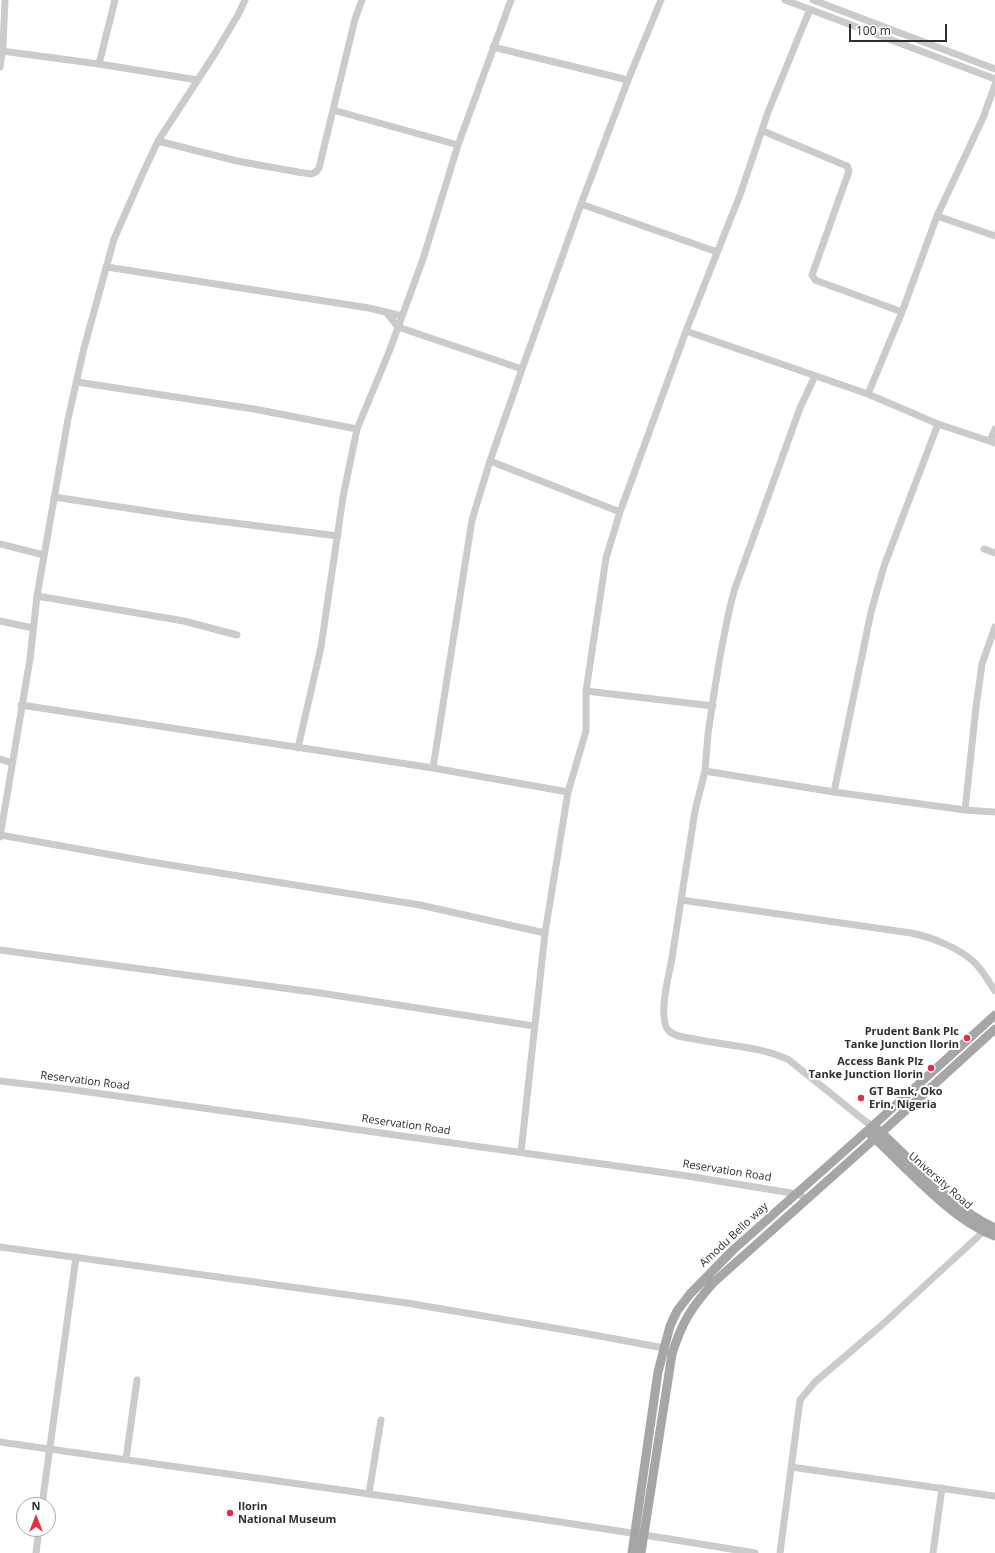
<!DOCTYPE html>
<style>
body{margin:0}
#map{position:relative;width:995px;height:1553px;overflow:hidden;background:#fff;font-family:"Open Sans",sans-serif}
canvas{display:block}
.north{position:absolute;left:16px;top:1497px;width:40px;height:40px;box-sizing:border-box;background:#fff;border:1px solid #ababab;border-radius:50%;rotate:0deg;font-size:11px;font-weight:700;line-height:16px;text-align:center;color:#2e2e2e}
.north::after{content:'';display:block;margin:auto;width:14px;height:18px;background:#e92c3f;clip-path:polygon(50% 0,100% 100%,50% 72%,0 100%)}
.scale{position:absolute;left:849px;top:24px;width:98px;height:18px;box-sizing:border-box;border:2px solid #2e2e2e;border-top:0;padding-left:5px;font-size:12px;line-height:14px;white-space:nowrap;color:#2e2e2e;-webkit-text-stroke:3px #fff;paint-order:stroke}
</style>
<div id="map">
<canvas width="995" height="1553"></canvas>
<div class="north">N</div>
<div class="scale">100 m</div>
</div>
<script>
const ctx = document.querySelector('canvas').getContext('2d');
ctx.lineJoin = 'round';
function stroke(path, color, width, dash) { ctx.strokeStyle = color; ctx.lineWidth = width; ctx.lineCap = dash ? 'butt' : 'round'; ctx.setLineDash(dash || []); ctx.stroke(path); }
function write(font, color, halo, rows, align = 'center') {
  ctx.font = font + ' "Open Sans",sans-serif'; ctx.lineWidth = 4; ctx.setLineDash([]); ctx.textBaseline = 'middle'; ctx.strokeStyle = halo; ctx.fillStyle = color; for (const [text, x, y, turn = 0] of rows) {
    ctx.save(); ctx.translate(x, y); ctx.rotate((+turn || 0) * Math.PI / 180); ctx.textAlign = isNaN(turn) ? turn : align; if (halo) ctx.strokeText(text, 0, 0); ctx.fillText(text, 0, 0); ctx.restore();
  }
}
stroke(new Path2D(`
 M785,0L995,79
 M813,0L995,69
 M493,47L628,80
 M2,51L99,64L198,80
 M99,64L115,0
 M0,67L3,46L5,0
 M333,110L458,145
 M763,131L847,166L849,171L812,275L815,280L902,312
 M158,141L237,161L298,172L311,174L316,172L319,168L355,19L362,0
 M581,204L717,252
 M937,216L995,236
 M107,267L369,308L402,316
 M386,312L398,327L522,369
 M686,331L868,394L938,424L995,443
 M815,376L800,408L734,591C722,638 715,686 708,734C707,746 706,758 705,770C702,784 698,798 695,811C687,860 680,909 672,958C669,974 657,1020 669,1031C676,1037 687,1038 695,1039C726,1046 760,1046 789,1060L865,1121L873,1126
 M77,382L254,409L357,429
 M868,394L902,312L937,216L983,118L995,85
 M990,441L995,429
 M490,461L620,512
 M54,497L186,517L338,536
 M0,544L44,555
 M984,549L995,553
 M37,596L184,621L237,635
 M0,621L33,628
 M586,691L713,706
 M21,705L433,768L568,792
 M298,748L321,647L343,497L357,429L389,352L423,259L458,145L511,0
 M0,759L12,763
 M433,768L472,520L490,461L522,369L581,204L628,80L661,0
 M705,771L834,792L965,810L995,812
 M834,792L871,612L884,566L938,424
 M965,810L976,707L982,664L995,627
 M0,835L151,862L420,905L545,933
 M0,837L30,659L37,596L68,419L84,348L114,239L143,173L158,141L214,55L238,15L245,0
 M681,900L911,933C931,937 960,948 975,963C983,971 989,982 995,991
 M0,950L320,993L534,1026
 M0,1081L67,1089L681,1175L798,1194L807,1199
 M521,1152L545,933L568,792L586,731V691L606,558L620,512L686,331L740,195L768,112L810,9
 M0,1247L407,1303L583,1333L664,1348
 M0,1442C252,1478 504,1511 755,1553
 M126,1459L137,1380
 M791,1467L995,1496
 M369,1493L381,1420
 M42,1505L76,1257
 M36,1553L39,1529
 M780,1553L800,1400L815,1382L883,1324L983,1232
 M933,1553L942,1488`), '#cbcbcb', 7);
stroke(new Path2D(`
 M877,1129C916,1163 947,1206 995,1228
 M871,1135C905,1166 952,1221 995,1236
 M632,1553L658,1372L670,1326L677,1311L690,1294L733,1250L867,1131L995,1015
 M641,1553L672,1354C682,1322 691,1308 713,1283L881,1133L995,1029`), '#a6a6a6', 9);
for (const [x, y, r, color] of [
 [967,1038,4,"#e92c3f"],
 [931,1068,4,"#e92c3f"],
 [861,1098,4,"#e92c3f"],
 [230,1513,4,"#e92c3f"]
]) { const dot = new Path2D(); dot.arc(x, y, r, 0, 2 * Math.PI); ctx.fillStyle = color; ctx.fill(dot); stroke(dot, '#fff', 1.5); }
write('bold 11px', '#2e2e2e', '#fff', [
 ["Prudent Bank Plc",959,1032],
 ["Tanke Junction Ilorin",959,1045],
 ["Access Bank Plz",923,1062],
 ["Tanke Junction Ilorin",923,1075],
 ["GT Bank, Oko",869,1092,"left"],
 ["Erin, Nigeria",869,1105,"left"],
 ["Ilorin",238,1507,"left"],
 ["National Museum",238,1520,"left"]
], 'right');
write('11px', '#2e2e2e', '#fff', [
 ["Reservation Road",85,1081,7],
 ["Reservation Road",406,1125,8],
 ["Reservation Road",727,1171,9],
 ["University Road",940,1181,41],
 ["Amodu Bello way",734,1235,-43]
]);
</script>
